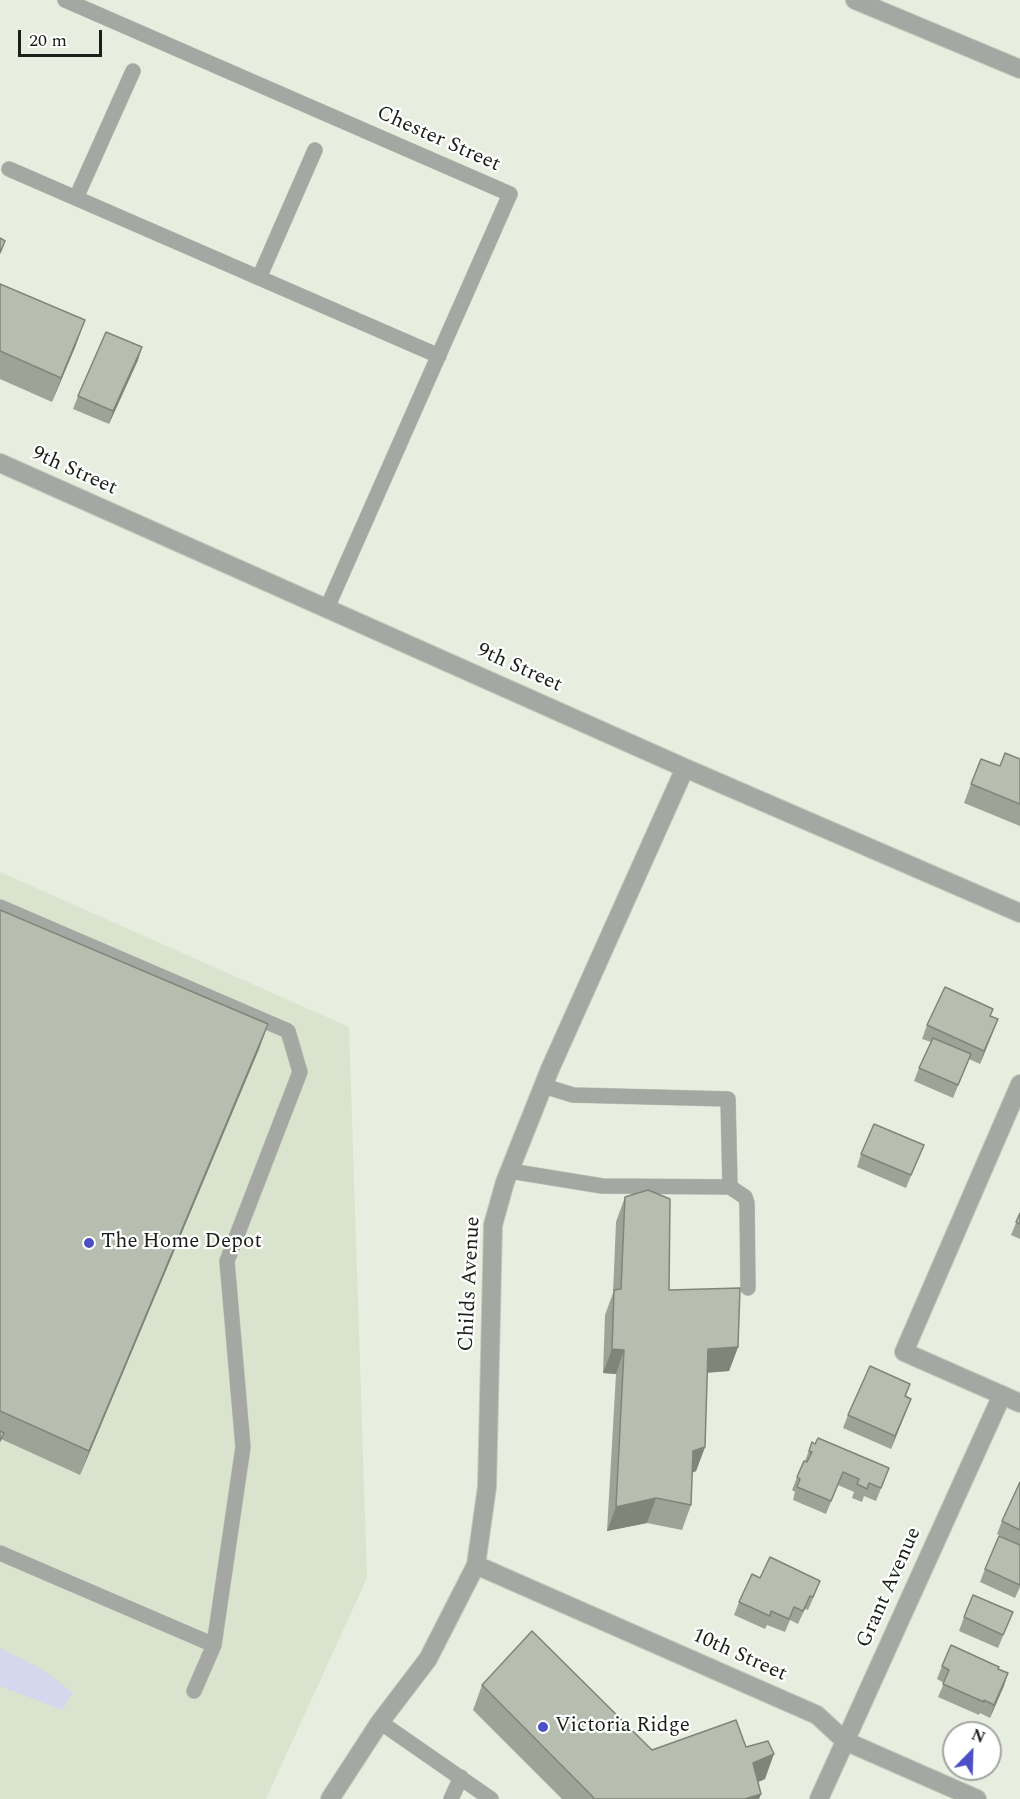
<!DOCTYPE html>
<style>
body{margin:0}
#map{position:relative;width:1020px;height:1799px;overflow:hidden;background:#e7eedf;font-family:Spectral,serif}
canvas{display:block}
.north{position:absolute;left:942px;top:1721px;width:60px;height:60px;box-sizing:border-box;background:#fff;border:2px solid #a4a5a3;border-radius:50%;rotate:23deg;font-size:16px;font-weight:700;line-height:24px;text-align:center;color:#1c1f19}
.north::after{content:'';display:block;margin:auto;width:21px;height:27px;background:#4c4fc5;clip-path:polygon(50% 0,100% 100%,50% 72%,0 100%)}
.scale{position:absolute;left:18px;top:30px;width:84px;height:27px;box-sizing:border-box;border:3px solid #1c1f19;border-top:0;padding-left:8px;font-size:18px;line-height:21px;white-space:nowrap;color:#1c1f19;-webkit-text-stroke:4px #fff;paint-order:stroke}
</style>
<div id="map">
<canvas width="1020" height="1799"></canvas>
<div class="north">N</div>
<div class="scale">20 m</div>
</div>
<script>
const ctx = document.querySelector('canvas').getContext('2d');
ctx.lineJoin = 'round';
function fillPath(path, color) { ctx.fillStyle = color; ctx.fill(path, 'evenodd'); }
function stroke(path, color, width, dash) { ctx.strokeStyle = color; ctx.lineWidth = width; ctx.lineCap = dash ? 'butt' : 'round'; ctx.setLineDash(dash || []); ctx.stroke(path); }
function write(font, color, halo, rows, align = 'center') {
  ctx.font = font + ' Spectral,serif'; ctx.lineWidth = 4.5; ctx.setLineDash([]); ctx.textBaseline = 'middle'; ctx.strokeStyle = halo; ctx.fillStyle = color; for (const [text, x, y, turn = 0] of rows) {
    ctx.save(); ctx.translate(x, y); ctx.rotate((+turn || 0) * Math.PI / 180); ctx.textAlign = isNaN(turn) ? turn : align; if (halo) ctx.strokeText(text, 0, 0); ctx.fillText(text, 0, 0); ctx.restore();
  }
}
fillPath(new Path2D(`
 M0,872L349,1027L367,1578L266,1799H0Z`), '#d9e3cd');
fillPath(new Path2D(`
 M0,1648L43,1670L73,1693L62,1710L0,1686Z`), '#d3d8ef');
const lane = new Path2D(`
 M65,0L510,194L327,608
 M9,169L439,356
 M76,198L133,71
 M259,278L315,150
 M0,907L288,1031L300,1072L227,1261L243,1447L214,1645L194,1691
 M510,1171L602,1186L730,1187L728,1099L573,1095L544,1086
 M730,1187L745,1197L747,1203L748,1288
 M0,1553L214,1645
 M380,1722L491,1799
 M451,1799L461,1777`);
const street = new Path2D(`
 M855,0L1020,69
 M0,463L685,768L1020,913
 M1020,1084L904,1352L1020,1403
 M476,1565L817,1715L845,1741L977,1799
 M330,1799L380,1722L428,1659L476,1565L487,1487L493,1225L505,1182L550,1069L685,768
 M819,1799L1002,1395`);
stroke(lane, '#c2c9bb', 16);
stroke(street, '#c2c9bb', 20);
stroke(lane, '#a5a8a2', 15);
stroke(street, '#a5a8a2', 18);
fillPath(new Path2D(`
 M0,284L76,345L52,402L0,379Z
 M142,347L138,360L109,424L73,409L78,396Z
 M1020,759V826L964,803L971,784L1000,766Z
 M0,910L268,1024L259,1049L80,1475L1,1439L0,1442Z
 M991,1016L993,1032L980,1064L969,1059L953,1098L914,1081L919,1068L931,1042L922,1039L927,1025Z
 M924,1145L906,1188L857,1167L861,1154Z
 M625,1197L669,1290L738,1347L729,1371L707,1373L705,1447L696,1471L692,1473L691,1505L682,1530L647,1523L607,1531L616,1374L603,1373L605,1315L613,1293L616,1222Z
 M1020,1213V1239L1011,1235Z
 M910,1384L906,1396L911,1399L891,1449L843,1428L848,1415Z
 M812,1442L884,1481L876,1501L864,1496L862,1502L852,1498L854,1492L838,1485L826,1514L793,1500L795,1492L792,1490L797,1477L805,1461Z
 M1020,1482V1587L1015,1598L980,1582L985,1569L1014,1543L997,1534L1002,1521Z
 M760,1578L815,1594L808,1610L805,1609L798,1624L790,1620L785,1632L767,1625L765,1629L734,1615L739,1602Z
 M1013,1612L998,1648L959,1631L964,1617Z
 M942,1666L998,1669L1008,1673L990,1718L980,1713L979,1715L938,1697L944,1683L937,1679Z
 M482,1685L652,1750L746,1747L765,1779L758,1782L761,1794L759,1799H562L473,1710Z`), '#9da396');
fillPath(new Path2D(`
 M85,320L76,345L52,402L61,378Z
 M142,347L138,360L109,424L113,411Z
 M998,1019L993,1032L980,1064L984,1051Z
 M268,1024L259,1049L80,1475L89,1451Z
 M738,1347L729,1371L699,1373L708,1349Z
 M612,1349L624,1350L616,1374L603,1373Z
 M911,1399L906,1412L891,1449L895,1436Z
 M705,1447L696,1471L684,1476L693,1451Z
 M656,1498L647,1523L607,1531L616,1507Z
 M1008,1673L1004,1686L990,1718L994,1705Z
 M774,1754L765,1779L744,1788L753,1763Z
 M761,1794L759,1799H745Z`), '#80857a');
const building = new Path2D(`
 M0,238L5,241L0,253Z
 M0,284L85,320L61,378L0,351Z
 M106,332L142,347L113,411L78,396Z
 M1005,753L1020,759V804L971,784L981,759L1000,766Z
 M0,910L268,1024L89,1451L0,1411Z
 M945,987L993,1009L990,1016L998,1019L984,1051L927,1025Z
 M933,1038L971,1054L958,1085L919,1068Z
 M874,1124L924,1145L911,1175L861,1154Z
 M648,1190L670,1199L669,1290L740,1288L738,1347L708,1349L705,1447L693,1451L691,1505L656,1498L616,1507L624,1350L612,1349L614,1290L621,1289L625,1197Z
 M1020,1213V1224L1016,1222Z
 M870,1366L910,1384L905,1396L911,1399L895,1436L848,1415Z
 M0,1431L4,1433L0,1441Z
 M818,1438L889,1468L881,1488L869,1483L867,1489L857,1484L859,1479L843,1472L831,1501L797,1487L800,1479L797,1477L804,1461L807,1462L812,1452L809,1451L812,1442L815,1444Z
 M1020,1482V1530L1002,1521Z
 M999,1536L1020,1545V1585L985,1569Z
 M770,1557L820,1581L813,1597L810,1596L803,1611L794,1607L789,1619L771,1611L770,1616L739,1602L752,1574L760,1578Z
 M973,1595L1013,1612L1003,1635L964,1617Z
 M532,1631L652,1750L736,1720L746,1747L768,1741L774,1754L753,1763L761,1794L745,1799H594L593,1797L482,1685Z
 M951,1645L999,1667L998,1669L1008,1673L994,1705L984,1700V1702L943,1684L949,1670L942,1666Z`);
fillPath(building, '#b7beaf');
stroke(building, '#80857a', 1.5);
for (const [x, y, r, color] of [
 [89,1243,6,"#4c4fc5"],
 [543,1727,6,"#4c4fc5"]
]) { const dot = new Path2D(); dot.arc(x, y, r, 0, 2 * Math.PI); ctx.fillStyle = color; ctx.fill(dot); stroke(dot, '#fff', 2); }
write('21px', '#1c1f19', '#fff', [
 ["Chester Street",438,140,24],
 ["9th Street",74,472,24],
 ["9th Street",519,669,24],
 ["Childs Avenue",471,1284,-87],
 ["Grant Avenue",890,1588,-66],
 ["10th Street",739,1656,24]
]);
write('21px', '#1c1f19', '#fff', [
 ["The Home Depot",101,1243],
 ["Victoria Ridge",555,1727]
], 'left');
</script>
